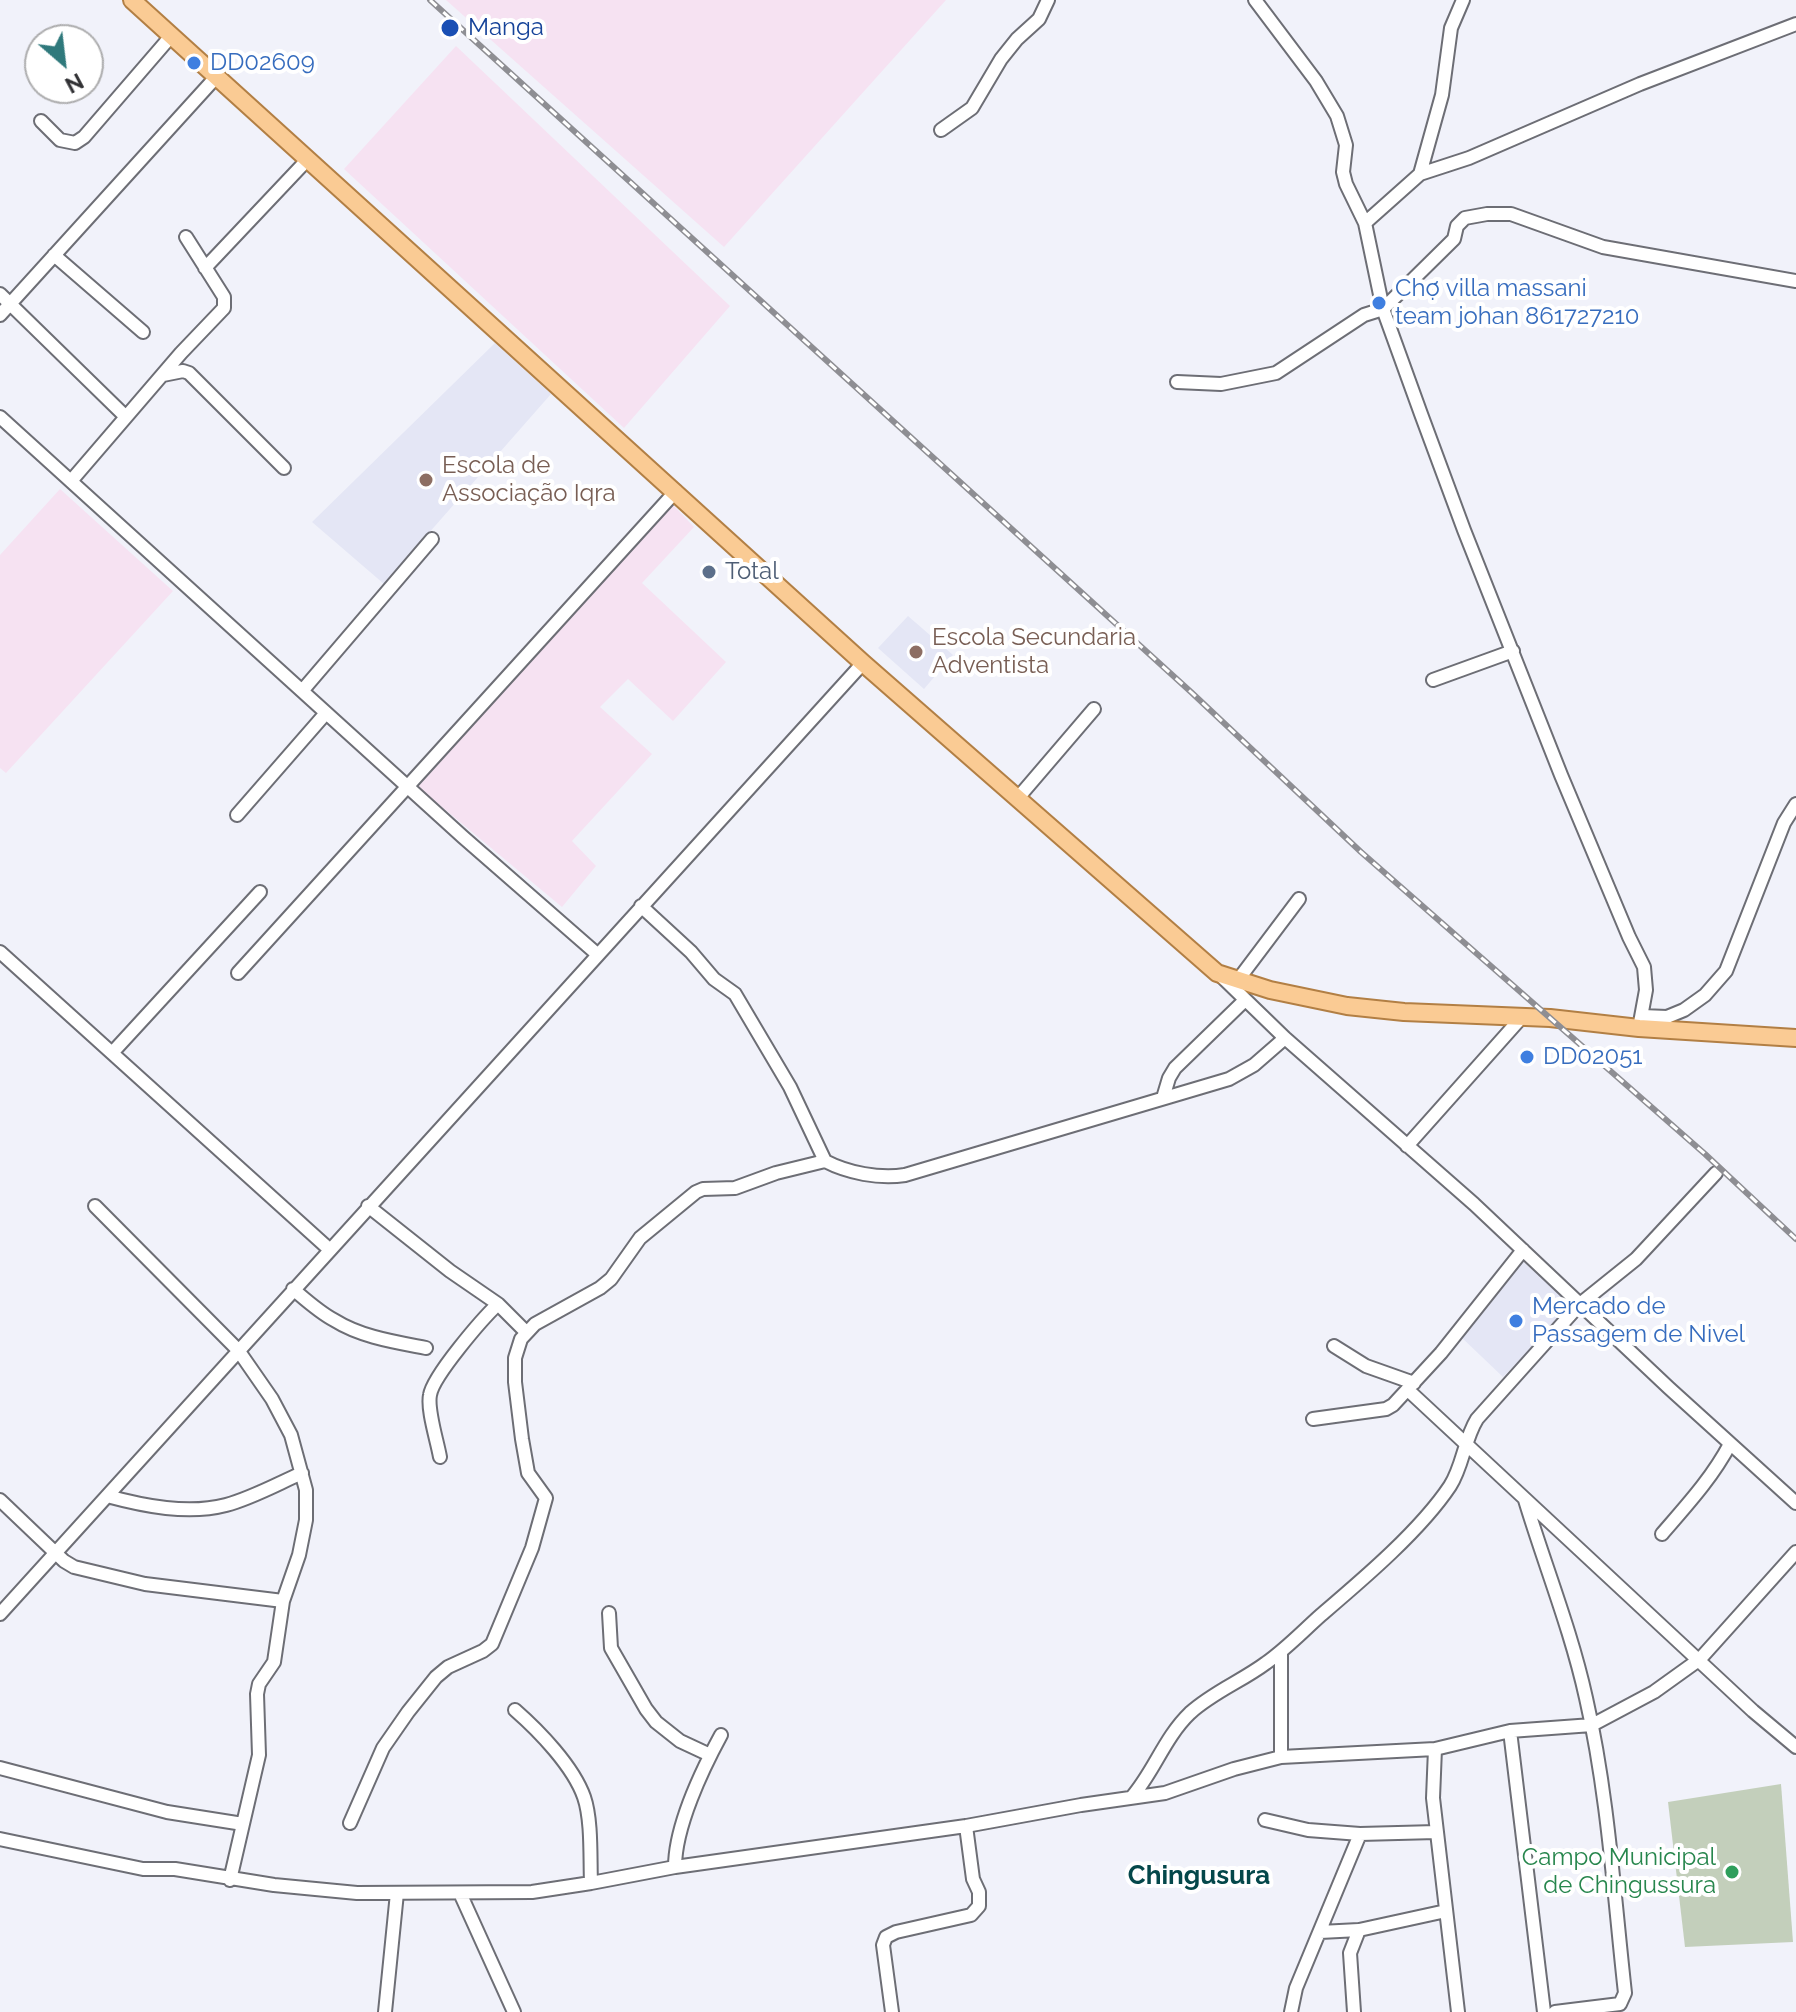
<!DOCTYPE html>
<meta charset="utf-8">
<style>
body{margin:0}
#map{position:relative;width:1796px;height:2012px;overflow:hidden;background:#f1f2fa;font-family:Raleway,sans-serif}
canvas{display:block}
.north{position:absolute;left:24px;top:24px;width:80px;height:80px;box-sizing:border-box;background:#fff;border:2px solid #adadae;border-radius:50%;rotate:152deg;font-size:22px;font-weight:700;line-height:32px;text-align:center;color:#313134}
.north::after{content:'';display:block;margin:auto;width:28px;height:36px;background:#2f797c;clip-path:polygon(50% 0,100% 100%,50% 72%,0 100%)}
</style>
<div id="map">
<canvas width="1796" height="2012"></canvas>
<div class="north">N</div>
</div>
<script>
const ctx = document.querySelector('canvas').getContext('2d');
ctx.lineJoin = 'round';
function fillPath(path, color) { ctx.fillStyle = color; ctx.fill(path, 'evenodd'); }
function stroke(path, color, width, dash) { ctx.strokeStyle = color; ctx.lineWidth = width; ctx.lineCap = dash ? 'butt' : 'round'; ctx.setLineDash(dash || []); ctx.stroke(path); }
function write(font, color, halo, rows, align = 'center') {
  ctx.font = font + ' Raleway,sans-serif'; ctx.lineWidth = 8; ctx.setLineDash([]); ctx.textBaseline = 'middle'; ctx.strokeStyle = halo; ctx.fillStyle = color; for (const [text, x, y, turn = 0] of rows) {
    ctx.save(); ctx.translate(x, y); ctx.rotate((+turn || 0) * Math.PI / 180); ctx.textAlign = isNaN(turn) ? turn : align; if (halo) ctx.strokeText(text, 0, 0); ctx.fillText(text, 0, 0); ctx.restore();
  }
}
fillPath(new Path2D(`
 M495,343L551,394L384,584L312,522Z
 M908,616L953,655L924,689L878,648Z
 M1522,1261L1573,1305L1503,1377L1460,1336Z`), '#e4e6f5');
fillPath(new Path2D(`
 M446,0H946L724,247Z
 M456,46L730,306L624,428L344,169Z
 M60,489L173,591L6,773L0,768V555Z
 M673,505L694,527L642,583L726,662L673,721L628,679L600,707L652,754L572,841L596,866L562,907L418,787L545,643Z`), '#f6e2f2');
fillPath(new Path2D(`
 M1781,1784L1793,1942L1685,1947L1668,1802Z`), '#c3cfbb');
const minor = new Path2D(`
 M1255,0L1316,81L1337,116L1346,145L1343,172L1346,184L1365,223L1383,309L1421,414L1464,530L1561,775L1629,937L1644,967L1646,990L1639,1028
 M41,121L60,140L75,143L84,137L172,35
 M941,130L972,108L1001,59L1017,39L1039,19L1048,0
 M1420,174L1442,95L1451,28L1463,0
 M1365,223L1420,174L1469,158L1640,84L1796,24
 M54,255L143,332
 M205,268L308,159
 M0,294L125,416
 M0,315L217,76
 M163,375L183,371L189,373L284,468
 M1177,382L1221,384L1276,373L1364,315L1383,309L1454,239L1457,226L1465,218L1487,214H1511L1603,247L1796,281
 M0,417L463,837L597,954
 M71,481L181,353L224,308V297L186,237
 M1433,680L1513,651
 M302,691L432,539
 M1017,799L1094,709
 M237,815L326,713
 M641,906L691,952L714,979L735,994L790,1087L825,1161C848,1173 879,1179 905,1175L1229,1079L1254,1065L1285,1038
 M0,952L329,1249
 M238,973L676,491
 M1220,975L1285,1038L1474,1204L1669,1388L1796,1503
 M1238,980L1299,899
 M1642,1016L1667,1017L1684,1010L1705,995L1726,971L1784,823L1796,804
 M112,1053L260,892
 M1163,1098L1169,1078L1175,1068L1244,1001
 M1407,1146L1521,1018
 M95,1206L238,1350L272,1399L291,1435L306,1490V1520L299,1555L283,1601L274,1662L259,1684L257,1694L259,1755L230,1880
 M368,1206L450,1271L498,1304L526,1332
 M293,1289C306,1300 319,1312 334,1320C361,1337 395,1342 426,1348
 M1334,1346L1366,1366L1414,1383
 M1408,1390L1753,1711L1796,1747
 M1313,1419L1386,1409L1393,1405L1441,1353L1523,1250
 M440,1457C437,1440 427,1410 430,1395C433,1376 482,1319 498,1304
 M107,1496C144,1506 188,1515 226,1505C252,1498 277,1484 302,1473
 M0,1500L64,1561L74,1567L145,1584L283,1601
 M1525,1500C1545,1566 1571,1630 1586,1698C1608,1794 1614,1895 1625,1993L1620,2004L1555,2012
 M1662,1534C1687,1505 1712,1478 1730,1444
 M609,1613L611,1648L646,1709L656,1722L680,1741L710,1755
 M0,1614L863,663
 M1281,1652V1757
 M515,1710C539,1731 573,1766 584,1797C592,1820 590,1858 591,1883
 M0,1768L167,1812L243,1824
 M1131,1798C1154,1772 1164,1738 1190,1713C1213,1692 1242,1681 1266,1663C1286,1649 1303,1631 1321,1615C1362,1580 1420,1531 1450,1486C1463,1466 1464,1440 1477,1419L1580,1304L1636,1259L1716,1173
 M1265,1820L1308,1830L1360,1834L1436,1832
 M350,1823L383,1748L408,1712L436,1677L448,1667L483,1651L492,1644L532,1548L546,1498L528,1473L522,1439L515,1382V1358L521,1339L535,1324L600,1288L611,1279L640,1238L696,1192L703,1189L735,1188L776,1173L825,1161
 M0,1839L143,1869H175L274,1885L357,1893L532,1892L591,1883L675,1867L966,1826L1081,1805L1165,1793L1234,1769L1281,1757L1435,1749
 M675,1867C675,1827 702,1770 721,1735
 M460,1893L514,2012
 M1320,1932L1359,1930L1446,1911
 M385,2012L397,1893
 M892,2012L883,1945L886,1937L896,1932L971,1915L979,1906V1892L973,1879L966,1826
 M1291,2012L1296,1988L1360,1834
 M1354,2012L1350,1953L1359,1930
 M1458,2012L1433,1798L1435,1749L1510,1731
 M1544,2012L1510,1731L1592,1725L1654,1692L1700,1659L1796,1552`);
const major = new Path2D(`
 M132,0L863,663L1217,973L1270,990L1347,1006L1404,1012L1550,1018L1639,1028L1796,1038`);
stroke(minor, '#6d6e75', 16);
stroke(major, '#b27f44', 20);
stroke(minor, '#fff', 12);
stroke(major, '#facb94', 16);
const rail = new Path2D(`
 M430,0L1191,692L1361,852L1705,1154L1796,1239`);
stroke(rail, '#8e8e93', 6);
stroke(rail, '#fff', 3, [9]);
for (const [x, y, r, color] of [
 [450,28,10,"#1a4fb4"],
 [194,63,8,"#3f7fe0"],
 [1379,303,8,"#3f7fe0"],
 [426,480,8,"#8d6e63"],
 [709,572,8,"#5c6f8a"],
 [916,652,8,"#8d6e63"],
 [1527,1057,8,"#3f7fe0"],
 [1516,1321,8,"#3f7fe0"],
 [1732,1872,8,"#2e9e5b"]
]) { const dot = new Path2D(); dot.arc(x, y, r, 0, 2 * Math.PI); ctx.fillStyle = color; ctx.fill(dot); stroke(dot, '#fff', 3); }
write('24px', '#164399', '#fff', [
 ["Manga",468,28]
], 'left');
write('24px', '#366cbe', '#fff', [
 ["DD02609",210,63],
 ["Chợ villa massani",1395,289],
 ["team johan 861727210",1395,317],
 ["DD02051",1543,1057],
 ["Mercado de",1532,1307],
 ["Passagem de Nivel",1532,1335]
], 'left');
write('24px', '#785e54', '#fff', [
 ["Escola de",442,466],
 ["Associação Iqra",442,494],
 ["Escola Secundaria",932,638],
 ["Adventista",932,666]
], 'left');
write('24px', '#4e5e75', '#fff', [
 ["Total",725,572]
], 'left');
write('24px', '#27864d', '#fff', [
 ["Campo Municipal",1716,1858],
 ["de Chingussura",1716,1886]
], 'right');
write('bold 26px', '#04474a', '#fff', [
 ["Chingusura",1199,1876]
]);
</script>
